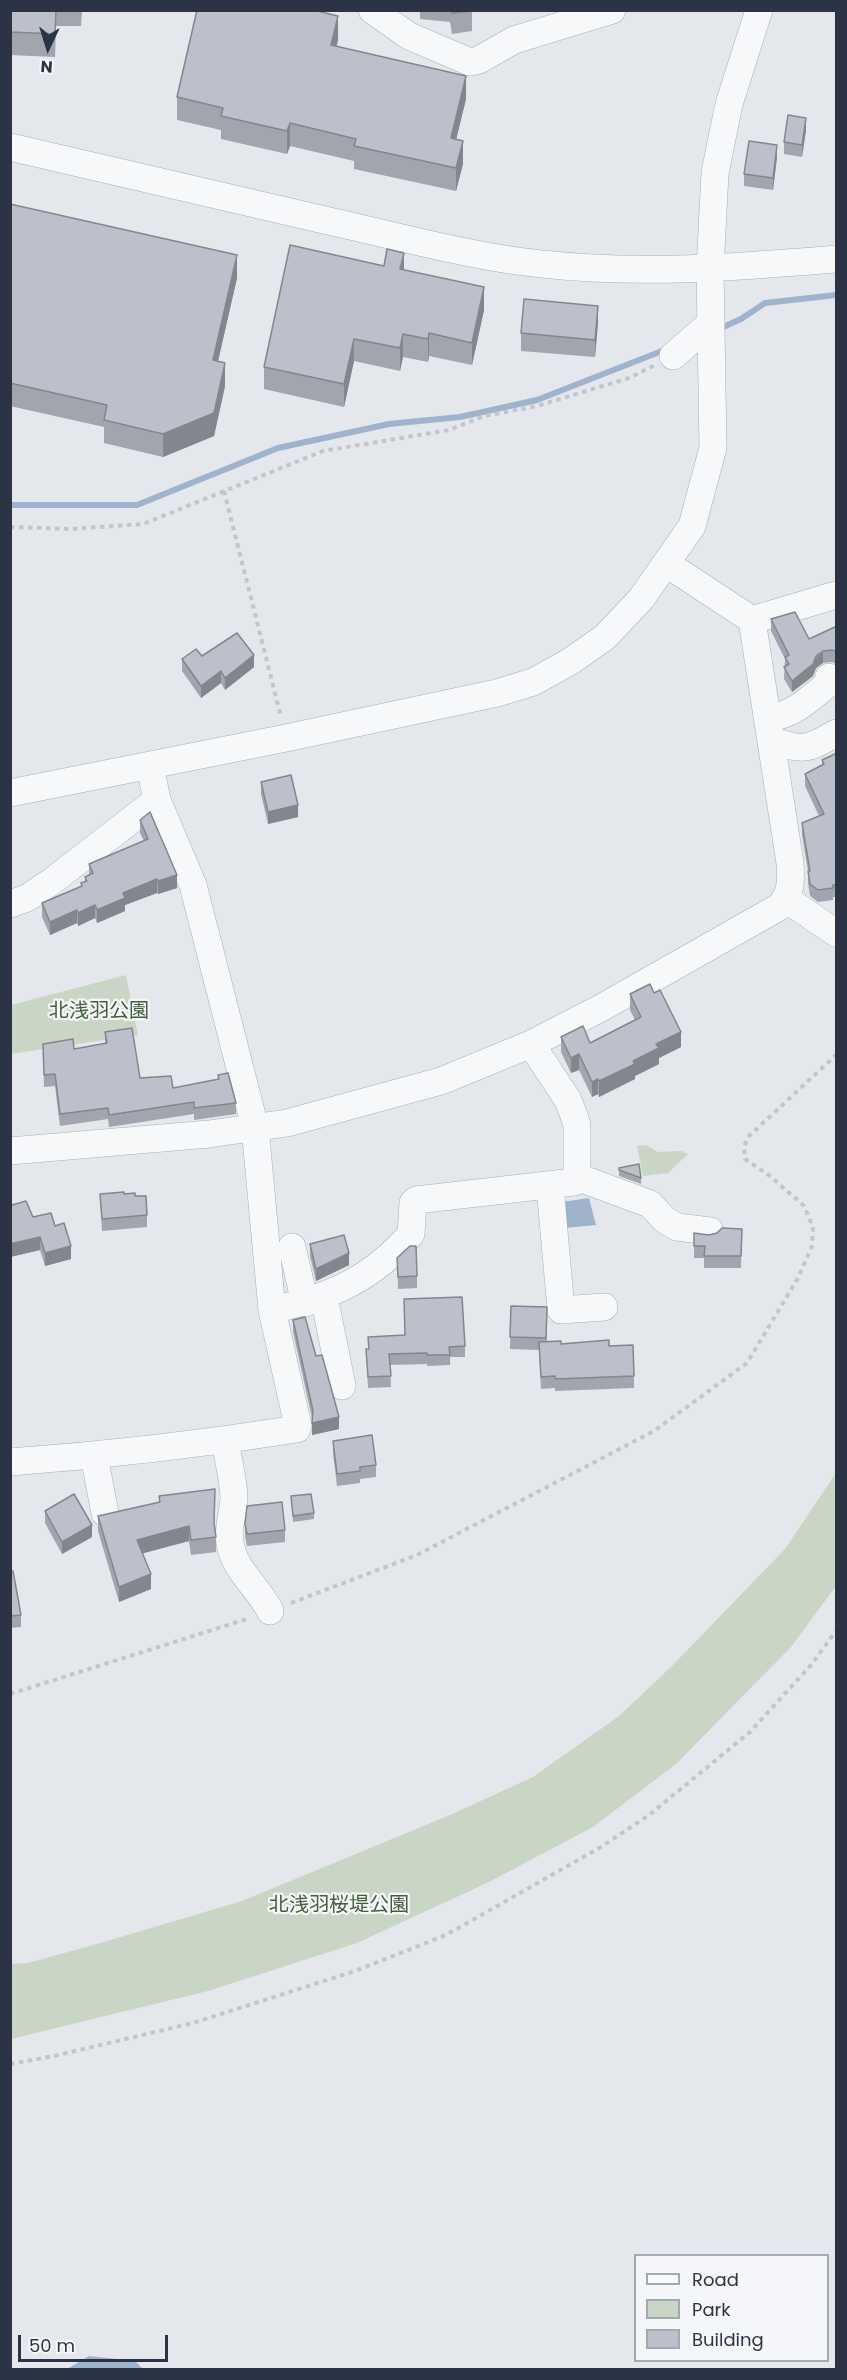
<!DOCTYPE html>
<meta charset="utf-8">
<style>
body{margin:0}
#map{position:relative;width:847px;height:2380px;overflow:hidden;background:#e4e7ec;font-family:Poppins,sans-serif}
canvas{display:block}
.frame{position:absolute;inset:0;border:12px solid #2b3445;pointer-events:none}
.legend{position:absolute;left:634px;top:2254px;width:195px;height:108px;box-sizing:border-box;background:#f4f6f9;border:2px solid #a4a8b1;margin:0;padding:8px 10px;list-style:none;font-size:18px;color:#2b3445}
.legend li{display:flex;align-items:center;gap:12px;height:30px}
.legend b{width:30px;border:2px solid #a4a8b1}
.north{position:absolute;left:18px;top:18px;width:60px;height:60px;-webkit-text-stroke:4px #f4f6f9;paint-order:stroke;rotate:184deg;font-size:16px;font-weight:700;line-height:24px;text-align:center;color:#2b3445}
.north::after{content:'';display:block;margin:auto;width:21px;height:27px;background:#2b3445;clip-path:polygon(50% 0,100% 100%,50% 72%,0 100%)}
.scale{position:absolute;left:18px;top:2335px;width:150px;height:27px;box-sizing:border-box;border:3px solid #2b3445;border-top:0;padding-left:8px;font-size:18px;line-height:21px;white-space:nowrap;color:#2b3445;-webkit-text-stroke:4px #f4f6f9;paint-order:stroke}
</style>
<div id="map">
<canvas width="847" height="2380"></canvas>
<div class="frame"></div>
<ul class="legend">
<li><b style="height:8px;background:#f7f8fa"></b>Road</li>
<li><b style="height:16px;background:#c9d6c5"></b>Park</li>
<li><b style="height:16px;background:#bbc0ca"></b>Building</li>
</ul>
<div class="north">N</div>
<div class="scale">50 m</div>
</div>
<script>
const ctx = document.querySelector('canvas').getContext('2d');
ctx.lineJoin = 'round';
function fillPath(path, color) { ctx.fillStyle = color; ctx.fill(path, 'evenodd'); }
function stroke(path, color, width, dash) { ctx.strokeStyle = color; ctx.lineWidth = width; ctx.lineCap = dash ? 'butt' : 'round'; ctx.setLineDash(dash || []); ctx.stroke(path); }
function write(font, color, halo, rows, align = 'center') {
  ctx.font = font + ' Poppins,"Noto Sans JP",sans-serif'; ctx.lineWidth = 4.5; ctx.setLineDash([]); ctx.textBaseline = 'middle'; ctx.strokeStyle = halo; ctx.fillStyle = color; for (const [text, x, y, turn = 0] of rows) {
    ctx.save(); ctx.translate(x, y); ctx.rotate((+turn || 0) * Math.PI / 180); ctx.textAlign = isNaN(turn) ? turn : align; if (halo) ctx.strokeText(text, 0, 0); ctx.fillText(text, 0, 0); ctx.restore();
  }
}
fillPath(new Path2D(`
 M126,975L138,1035L11,1054V1005Z
 M646,1145L658,1152L681,1151L688,1154L668,1173L643,1176L637,1146Z
 M836,1473V1586L791,1647L676,1764L593,1827L489,1882L357,1943L208,1991L11,2039V1964L28,1963L97,1944L242,1901L450,1815L533,1777L619,1716L671,1667L785,1549Z`), '#c9d6c5');
fillPath(new Path2D(`
 M589,1198L596,1225L565,1228L562,1202Z
 M89,2356L135,2361L143,2369H67Z`), '#9fb4cc');
stroke(new Path2D(`
 M719,329L741,319L765,303L836,295
 M10,505H137L278,448L389,424L460,417L537,400L667,349`), '#9fb4cc', 6);
const minor = new Path2D(`
 M372,10L409,36L470,62L479,60L514,40L612,10
 M10,147C118,172 226,197 333,222C402,237 472,257 542,264C641,275 738,267 836,259
 M673,356L711,323
 M752,620L836,595
 M769,718C794,715 809,699 828,684L829,677
 M772,740C802,752 809,749 836,733
 M10,793L286,738L497,693L533,682L571,661L605,637L641,599L692,526L713,448L710,269L715,173L729,104L759,10
 M786,899L836,933
 M10,904L27,898L51,882L157,800
 M10,1151L209,1134L287,1123L441,1081L531,1044L601,1008L779,907C792,893 791,881 790,863L752,620L667,564
 M577,1177L650,1204L665,1220L677,1227L710,1231
 M550,1186L561,1310L604,1307
 M292,1247L305,1303
 M324,1297L342,1386
 M272,1310C330,1297 371,1280 411,1234L413,1203L416,1200L574,1182L577,1177V1125L573,1113L568,1100L531,1044
 M225,1440C228,1459 233,1478 234,1496C234,1511 227,1528 230,1543C234,1570 259,1588 270,1611
 M94,1456L105,1513
 M10,1462C106,1455 202,1444 297,1429L298,1426L272,1310L255,1127L193,885L157,800L150,766`);
stroke(minor, '#a9aeb7', 28);
stroke(new Path2D(`
 M224,491L281,717
 M10,527L72,529L143,524L323,451L449,430L484,416L537,406L629,378L655,365
 M291,1603L417,1555L654,1431L747,1363L798,1278L812,1246L813,1227L804,1206L770,1176L745,1159L744,1147L748,1137L836,1055
 M10,1694L250,1618
 M10,2064L54,2056L193,2023L355,1971L446,1935L601,1847L649,1815L750,1732L811,1665L836,1631`), '#c2c5cb', 4, [4.5, 4.5]);
stroke(minor, '#f7f8fa', 27);
fillPath(new Path2D(`
 M10,10H82L81,26H56L55,57L10,55Z
 M420,10H472V31L452,34L450,22L420,19Z
 M338,39L337,46L466,99L456,139L463,164L456,191L354,169V161L290,146L287,154L221,139V130L177,120V97Z
 M806,130L802,157L784,154V142Z
 M777,157L773,190L744,186V174Z
 M10,204L237,278L218,361L225,386L214,436L163,457L104,443V427L10,406Z
 M404,270L484,310L472,365L429,356L428,362L403,357L400,371L354,361L344,407L264,389V367Z
 M598,323L595,357L521,351V333Z
 M771,619L809,639L837,626V664L832,662L823,663L816,668L813,676L792,692L784,679L785,659L771,631Z
 M202,656L254,667L225,690L221,683L201,698L182,671V659Z
 M837,753V897H833V900L818,902L810,896L808,883V871L802,835V823L819,816L805,786V774L822,765V760Z
 M261,782L298,817L268,824L261,794Z
 M140,820L177,888L158,894L157,893L125,905V911L97,923L95,918L78,926L77,923L50,935L42,917V903L81,886V883L85,882V877L89,875V864L144,841L140,833Z
 M630,994L681,1047L659,1058V1064L635,1076V1079L599,1097L598,1094L592,1097L579,1070L571,1073L561,1052V1037L590,1043L635,1020L630,1010Z
 M105,1032L140,1078L173,1088L218,1079V1075L236,1103V1114L194,1120V1114L109,1127L108,1119L60,1126L55,1086L44,1087L43,1044L74,1049L105,1043Z
 M619,1168L641,1178V1184L619,1176Z
 M100,1194H124L135,1196L147,1215V1227L102,1231Z
 M10,1200L12,1205L33,1217L55,1226L71,1259L45,1266L40,1250L10,1257Z
 M742,1229L741,1268H704V1258H694V1233L709,1235Z
 M310,1244L349,1265L316,1281L310,1256Z
 M397,1258L417,1276V1288L398,1289Z
 M511,1306L547,1307V1342L561,1344L609,1346L634,1376V1388L555,1391V1388L541,1389L539,1350L510,1349Z
 M293,1320L316,1356L339,1429L312,1435V1418L293,1332Z
 M368,1337L465,1346V1357H450V1365L427,1366V1364L390,1365L391,1387L368,1388L366,1349H369Z
 M333,1441L376,1465V1477L360,1479V1483L337,1486L333,1453Z
 M159,1496L214,1525L216,1537V1552L191,1555L189,1541L142,1553L151,1589L119,1602L98,1531V1516L159,1503Z
 M291,1496L314,1513V1519L293,1522Z
 M45,1511L92,1537L62,1554L45,1523Z
 M245,1524L285,1530V1542L247,1546L245,1536Z
 M10,1571L21,1615V1627L10,1628Z`), '#a1a5ae');
fillPath(new Path2D(`
 M338,16V39L331,68V45Z
 M466,76V99L451,161V138Z
 M806,118V130L802,157V145Z
 M290,123V146L287,154V131Z
 M463,141V164L456,191V168Z
 M777,145V157L773,190V178Z
 M404,253V275L400,269Z
 M237,255V278L213,383V360Z
 M484,287V310L472,365V343Z
 M598,306V323L595,357V340Z
 M429,333V356L428,362V339Z
 M403,334V357L400,371V348Z
 M354,339V361L344,407V384Z
 M225,363V386L214,436L163,457V434Z
 M823,651V663L816,668L813,676L792,692V681Z
 M254,655V667L225,690V678Z
 M221,671V683L201,698V686Z
 M298,805V817L268,824V812Z
 M177,875V888L158,894V881Z
 M157,879V893L125,905V911L97,923V910L123,893Z
 M95,905V918L78,926V913Z
 M77,910V923L50,935V922Z
 M681,1032V1047L659,1058V1064L635,1076V1079L599,1097V1081L633,1061L656,1044Z
 M579,1054V1070L571,1073V1058Z
 M598,1079V1094L592,1097V1082Z
 M40,1237V1250L10,1257V1244Z
 M71,1246V1259L45,1266V1253Z
 M349,1253V1265L316,1281V1269Z
 M339,1417V1429L312,1435V1423Z
 M92,1525V1537L62,1554V1542Z
 M189,1526V1541L137,1555V1540Z
 M151,1574V1589L119,1602V1587Z`), '#83868d');
const building = new Path2D(`
 M10,10H56L55,34L10,32Z
 M197,10H313L338,16L331,45L466,76L451,138L463,141L456,168L354,146L356,139L290,123L287,131L221,116L223,108L177,97Z
 M451,10H472V11L452,13Z
 M788,115L806,118L802,145L784,142Z
 M749,141L777,145L773,178L744,174Z
 M10,204L237,255L213,360L225,363L214,413L163,434L104,420L107,405L10,383Z
 M290,245L384,266L387,249L404,253L400,269L484,287L472,343L429,333L428,339L403,334L400,348L354,339L344,384L264,367Z
 M524,299L598,306L595,340L521,333Z
 M795,612L809,639L837,626V652L832,650L823,651L816,656L813,664L792,681L784,667L789,664L785,657L789,655L771,619Z
 M237,633L254,655L225,678L221,671L201,686L182,659L196,649L202,656Z
 M837,753V885H833V888L818,890L810,884L808,871H810L802,823L824,814L805,774L824,764L822,760Z
 M291,775L298,805L268,812L261,782Z
 M150,812L177,875L158,881L157,879L123,893L125,898L97,910L95,905L78,913L77,910L50,922L42,903L82,886L81,883L87,881L85,877L93,873L89,864L148,839L140,820Z
 M650,984L654,993L660,990L681,1032L656,1044L659,1048L633,1061L635,1064L599,1081L598,1079L592,1082L579,1054L571,1058L561,1037L583,1026L590,1043L641,1017L630,994Z
 M132,1028L140,1078L171,1076L173,1088L219,1079L218,1075L228,1073L236,1103L194,1108V1102L109,1115L108,1108L60,1114L55,1074L44,1075L43,1044L73,1039L74,1049L107,1043L105,1032Z
 M639,1164L641,1178L619,1170V1168Z
 M124,1192V1194L135,1193V1196H146L147,1215L102,1219L100,1194Z
 M10,1200L12,1205L26,1201L33,1217L51,1213L55,1226L64,1223L71,1246L45,1253L40,1237L10,1244Z
 M722,1228L742,1229L741,1256H704L705,1246H694V1233L709,1235L717,1233Z
 M344,1235L349,1253L316,1269L310,1244Z
 M410,1246H416L417,1276L398,1277L397,1258Z
 M462,1297L465,1346L449,1347L450,1355H427V1353L389,1354L391,1376L368,1377L366,1349H369L368,1337L405,1335L404,1299Z
 M511,1306L547,1307L546,1338L510,1337Z
 M305,1317L316,1356L322,1355L339,1417L312,1423L313,1411L293,1320Z
 M609,1340V1346L633,1345L634,1376L555,1379V1376L541,1377L539,1342L561,1341V1344Z
 M372,1435L376,1465L360,1467V1471L337,1474L333,1441Z
 M215,1489L214,1522L216,1537L191,1540L189,1526L137,1540L151,1574L119,1587L98,1516L160,1502L159,1496Z
 M74,1494L92,1525L62,1542L45,1511Z
 M311,1494L314,1513L293,1516L291,1496Z
 M282,1502L285,1530L247,1534L245,1524L247,1506Z
 M10,1571H13L21,1615L10,1616Z`);
fillPath(building, '#bbc0ca');
stroke(building, '#83868d', 1.5);
write('20px', '#3f6138', '#f4f6f9', [
 ["北浅羽公園",99,1012],
 ["北浅羽桜堤公園",339,1906]
]);
</script>
